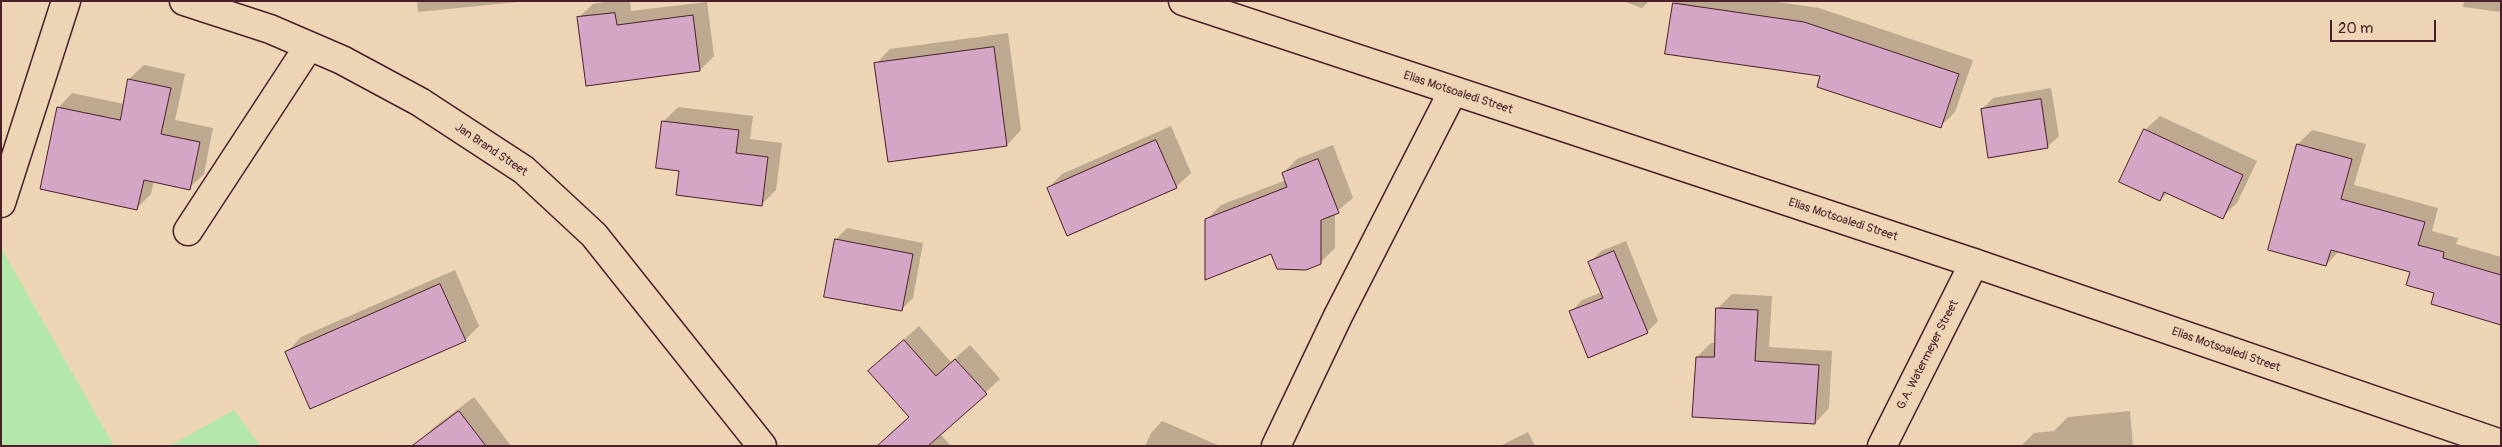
<!DOCTYPE html>
<style>
body{margin:0}
#map{position:relative;width:2502px;height:447px;overflow:hidden;background:#ecd4b4;font-family:Pangolin,sans-serif}
canvas{display:block}
.frame{position:absolute;inset:0;border:2px solid #4a1f2b;pointer-events:none}
.scale{position:absolute;left:2330px;top:20px;width:106px;height:22px;box-sizing:border-box;border:2px solid #4a1f2b;border-top:0;padding-left:6px;font-size:15px;line-height:18px;white-space:nowrap;color:#4a1f2b;-webkit-text-stroke:4px #ecd4b4;paint-order:stroke}
</style>
<div id="map">
<canvas width="2502" height="447"></canvas>
<div class="frame"></div>
<div class="scale">20 m</div>
</div>
<script>
const ctx = document.querySelector('canvas').getContext('2d');
ctx.lineJoin = 'round';
function fillPath(path, color) { ctx.fillStyle = color; ctx.fill(path, 'evenodd'); }
function stroke(path, color, width, dash) { ctx.strokeStyle = color; ctx.lineWidth = width; ctx.lineCap = dash ? 'butt' : 'round'; ctx.setLineDash(dash || []); ctx.stroke(path); }
function write(font, color, halo, rows, align = 'center') {
  ctx.font = font + ' Pangolin,sans-serif'; ctx.lineWidth = 4.5; ctx.setLineDash([]); ctx.textBaseline = 'middle'; ctx.strokeStyle = halo; ctx.fillStyle = color; for (const [text, x, y, turn = 0] of rows) {
    ctx.save(); ctx.translate(x, y); ctx.rotate((+turn || 0) * Math.PI / 180); ctx.textAlign = isNaN(turn) ? turn : align; if (halo) ctx.strokeText(text, 0, 0); ctx.fillText(text, 0, 0); ctx.restore();
  }
}
fillPath(new Path2D(`
 M1,248L114,446H1Z
 M234,410L260,446H169Z`), '#b4e8aa');
fillPath(new Path2D(`
 M417,1H528L418,12Z
 M611,1H630L631,11L707,2L714,56L700,70L578,18L593,4Z
 M1623,1H1649L1642,8Z
 M1676,1H1771L1819,8L1973,60L1955,112L1940,127L1822,75L1674,4Z
 M2464,1H2501V12L2463,7Z
 M1008,33L1021,130L1007,145L889,161L876,64L890,49Z
 M144,65L185,74L175,120L213,128L204,174L189,188L154,181L151,194L137,208L58,108L72,93L124,104L129,79Z
 M2051,88L2059,136L2047,147L1982,109L1993,98Z
 M678,107L753,116L750,139L782,143L776,190L762,204L680,170L664,121Z
 M2160,116L2257,161L2237,203L2222,217L2168,192L2160,200L2145,130Z
 M1171,126L1191,173L1176,187L1048,188L1062,174Z
 M2312,130L2366,144L2354,185L2438,208L2432,231L2458,238L2456,244L2501,257V324L2436,292L2411,271L2339,251L2326,265L2298,144Z
 M1333,145L1353,198L1335,213V248L1320,263L1272,253L1206,220L1221,205L1286,180L1283,173L1297,159Z
 M847,228L923,243L913,298L901,310L836,239Z
 M1626,241L1658,321L1647,332L1571,312L1582,300L1602,292L1590,262L1601,251Z
 M455,270L479,326L465,340L287,352L301,337Z
 M1732,294L1772,296L1769,347L1832,351L1829,408L1815,423L1697,357L1711,343H1716L1718,308Z
 M919,326L951,362L970,345L1000,379L940,434L951,446H878L910,416L884,357Z
 M474,397L511,446H422L419,442L433,428Z
 M2130,411L2133,446H2021L2034,433L2054,431L2068,417Z
 M1162,421L1220,446H1145L1151,433Z
 M1528,432L1535,446H1500Z`), '#0003');
const building = new Path2D(`
 M1673,3L1804,22L1959,74L1941,128L1817,87L1820,76L1665,54Z
 M615,13L617,25L693,15L700,71L586,86L577,17Z
 M994,47L1007,146L888,162L874,63Z
 M128,79L171,88L161,134L200,142L190,190L144,180L137,210L40,189L57,107L120,120Z
 M2041,99L2048,148L1988,158L1981,109Z
 M662,121L739,130L736,153L768,157L762,206L676,195L679,171L656,168Z
 M2144,129L2243,175L2223,219L2164,192L2160,201L2119,182Z
 M1156,140L1177,188L1067,236L1047,188Z
 M2297,144L2352,159L2341,199L2425,222L2418,245L2444,252L2443,258L2501,275V325L2431,304L2434,293L2406,285L2410,272L2331,250L2326,266L2268,250Z
 M1318,159L1339,213L1321,220V264L1306,270L1277,269L1271,254L1205,280V219L1287,187L1282,173Z
 M835,239L913,254L902,311L824,297Z
 M1614,251L1648,333L1588,358L1569,311L1603,298L1588,262Z
 M440,284L466,341L310,409L285,352Z
 M1716,308L1758,310L1755,361L1819,365L1815,424L1692,417L1696,357H1714Z
 M904,340L936,376L955,359L987,394L928,446H877L909,417L868,371Z
 M459,411L486,446H412Z`);
fillPath(building, '#d5a5c5');
stroke(building, '#4a1f2b', 1);
const street = new Path2D(`
 M184,1L270,29L342,60L420,102L524,170L594,235L762,446
 M1,203L66,1
 M188,231L309,46
 M1276,446L1338,316L1453,91
 M1882,446L1974,263`);
const secondary = new Path2D(`
 M1183,1L1974,263L2501,444`);
stroke(street, '#4a1f2b', 31);
stroke(secondary, '#4a1f2b', 31);
stroke(street, '#ecd4b4', 28);
stroke(secondary, '#ecd4b4', 28);
write('12px', '#4a1f2b', '#ecd4b4', [
 ["Elias Motsoaledi Street",1458,93,18],
 ["Jan Brand Street",491,150,34],
 ["Elias Motsoaledi Street",1843,220,18],
 ["Elias Motsoaledi Street",2226,350,19],
 ["G.A. Watermeyer Street",1928,355,-63]
]);
</script>
